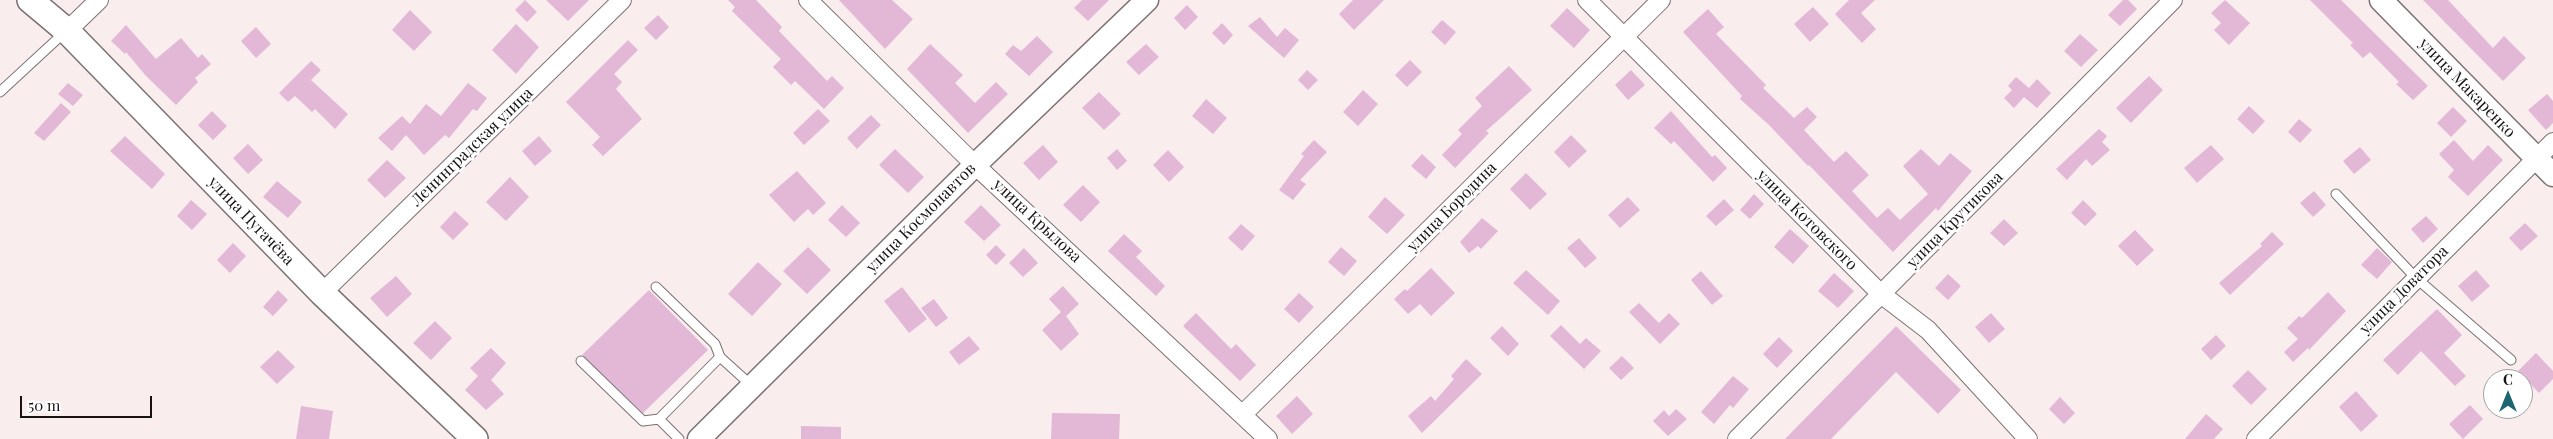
<!DOCTYPE html>
<meta charset="utf-8">
<style>
body{margin:0}
#map{position:relative;width:2553px;height:439px;overflow:hidden;background:#f9edee;font-family:"Playfair Display",serif}
canvas{display:block}
.north{position:absolute;left:2483px;top:369px;width:50px;height:50px;box-sizing:border-box;background:#fff;border:1px solid #a2a1a1;border-radius:50%;rotate:0deg;font-size:14px;font-weight:700;line-height:20px;text-align:center;color:#171313}
.north::after{content:'';display:block;margin:auto;width:18px;height:22px;background:#1c6672;clip-path:polygon(50% 0,100% 100%,50% 72%,0 100%)}
.scale{position:absolute;left:20px;top:396px;width:132px;height:22px;box-sizing:border-box;border:2px solid #171313;border-top:0;padding-left:6px;font-size:15px;line-height:18px;white-space:nowrap;color:#171313;-webkit-text-stroke:4px #fff;paint-order:stroke}
</style>
<div id="map">
<canvas width="2553" height="439"></canvas>
<div class="north">С</div>
<div class="scale">50 m</div>
</div>
<script>
const ctx = document.querySelector('canvas').getContext('2d');
ctx.lineJoin = 'round';
function fillPath(path, color) { ctx.fillStyle = color; ctx.fill(path, 'evenodd'); }
function stroke(path, color, width, dash) { ctx.strokeStyle = color; ctx.lineWidth = width; ctx.lineCap = dash ? 'butt' : 'round'; ctx.setLineDash(dash || []); ctx.stroke(path); }
function write(font, color, halo, rows, align = 'center') {
  ctx.font = font + ' "Playfair Display",serif'; ctx.lineWidth = 5; ctx.setLineDash([]); ctx.textBaseline = 'middle'; ctx.strokeStyle = halo; ctx.fillStyle = color; for (const [text, x, y, turn = 0] of rows) {
    ctx.save(); ctx.translate(x, y); ctx.rotate((+turn || 0) * Math.PI / 180); ctx.textAlign = isNaN(turn) ? turn : align; if (halo) ctx.strokeText(text, 0, 0); ctx.fillText(text, 0, 0); ctx.restore();
  }
}
fillPath(new Path2D(`
 M525,0L537,12L527,22L515,10Z
 M546,0H589L568,21Z
 M728,0H756L782,27L779,31L827,81L832,76L844,88L824,109L795,81L791,85L773,67L781,59L732,11L735,7Z
 M839,0H892L913,19L885,49Z
 M1082,0H1109L1088,21L1074,8Z
 M1353,0H1384L1354,30L1339,14Z
 M1849,0H1875L1861,13L1876,29L1862,43L1835,14Z
 M2123,0H2128L2137,9L2120,26L2108,15Z
 M2225,0L2250,23L2229,45L2214,30L2221,23L2211,13Z
 M2310,0H2341L2428,86L2413,100L2396,84L2399,82L2370,52L2363,58L2350,45L2353,43Z
 M2423,0H2448L2493,48L2504,36L2526,58L2503,81Z
 M1187,5L1198,17L1185,30L1174,18Z
 M1813,7L1829,24L1810,42L1794,24Z
 M1567,8L1590,30L1574,48L1550,26Z
 M1708,9L1724,27L1716,34L1766,85L1763,88L1794,118L1807,107L1817,117L1804,130L1834,162L1846,151L1869,175L1852,191L1877,218L1888,208L1900,220L1928,194L1903,166L1921,149L1939,166L1950,153L1972,171L1938,211L1936,208L1893,252L1809,165L1808,166L1769,125L1740,99L1742,96L1683,32Z
 M410,10L432,32L414,51L392,30Z
 M658,15L669,27L656,40L644,28Z
 M1260,17L1277,37L1285,28L1299,40L1284,58L1248,26Z
 M1442,20L1456,32L1445,45L1431,32Z
 M1222,23L1233,35L1224,45L1212,33Z
 M516,24L539,47L516,74L492,50Z
 M126,25L156,59L181,38L198,58L202,54L211,64L195,78L198,82L176,105L146,76L126,52L125,54L111,41Z
 M256,27L271,44L256,58L241,41Z
 M2080,34L2098,50L2081,67L2064,51Z
 M1037,36L1053,52L1029,76L1005,54L1013,45L1021,51Z
 M628,40L638,50L614,74L622,82L616,89L642,119L603,156L592,145L600,137L566,102Z
 M930,44L963,75L955,83L975,103L996,82L1008,94L968,133L907,69Z
 M1146,44L1159,57L1139,75L1126,62Z
 M1410,60L1422,72L1407,87L1395,75Z
 M311,61L321,70L311,80L348,114L335,129L315,109L312,112L295,96L288,102L279,93Z
 M1509,66L1532,90L1486,131L1489,133L1455,168L1442,155L1462,134L1458,130L1482,106L1475,98Z
 M1307,70L1318,80L1308,90L1298,80Z
 M1631,70L1645,85L1628,100L1615,85Z
 M2149,76L2163,90L2131,123L2116,108Z
 M2016,77L2029,88L2037,79L2051,93L2037,108L2024,97L2014,108L2004,98L2012,90L2008,86Z
 M68,83L83,95L73,106L58,94Z
 M468,83L487,98L477,111L473,109L449,138L445,135L424,155L406,135L392,151L378,138L402,116L410,124L426,104L441,116Z
 M1363,90L1378,104L1358,126L1343,112Z
 M1099,92L1121,114L1104,130L1082,108Z
 M2547,94L2553,101V123L2546,130L2528,110Z
 M1206,99L1227,118L1213,134L1192,116Z
 M61,103L71,112L44,141L34,133Z
 M2249,106L2265,121L2253,134L2237,119Z
 M2453,107L2467,121L2451,137L2437,123Z
 M818,109L830,121L804,145L793,133Z
 M212,111L227,126L213,140L198,125Z
 M1671,111L1712,157L1715,155L1727,168L1713,182L1674,141L1671,144L1654,128Z
 M871,115L881,125L857,149L847,138Z
 M2299,119L2312,130L2300,143L2288,132Z
 M2099,129L2107,136L2102,142L2110,150L2092,166L2086,159L2067,180L2056,169Z
 M1571,135L1587,151L1569,168L1554,152Z
 M125,136L165,174L152,189L110,151Z
 M539,136L552,151L535,166L522,151Z
 M1314,140L1327,152L1300,180L1306,184L1293,200L1279,190L1304,156L1301,154Z
 M2454,140L2473,161L2488,145L2503,160L2468,196L2448,177L2454,170L2439,154Z
 M248,144L263,160L248,174L233,158Z
 M1043,145L1058,162L1039,180L1023,163Z
 M2211,145L2224,159L2197,183L2184,168Z
 M2360,147L2371,160L2354,174L2343,161Z
 M895,149L924,177L908,193L879,165Z
 M1117,149L1127,161L1117,170L1107,158Z
 M1168,150L1184,167L1169,182L1153,165Z
 M1422,154L1436,167L1426,179L1411,166Z
 M387,160L406,178L385,198L367,180Z
 M797,171L826,203L813,215L808,209L794,222L769,195Z
 M1526,173L1547,194L1530,210L1510,189Z
 M510,177L529,197L506,221L486,202Z
 M277,181L302,202L288,218L263,197Z
 M1083,185L1100,202L1081,222L1063,205Z
 M2314,191L2326,205L2313,217L2300,203Z
 M1754,194L1764,204L1750,219L1740,210Z
 M1385,197L1405,215L1387,234L1368,217Z
 M1628,197L1640,210L1620,228L1608,215Z
 M1724,199L1734,210L1716,226L1706,216Z
 M191,200L207,214L192,230L177,216Z
 M2083,200L2097,214L2085,226L2071,213Z
 M842,205L860,223L846,237L828,220Z
 M981,205L1001,225L984,241L964,222Z
 M455,211L469,224L453,240L440,227Z
 M2426,216L2438,229L2423,243L2411,229Z
 M1482,218L1498,231L1481,249L1478,246L1469,253L1460,242Z
 M2004,219L2018,233L2004,246L1990,233Z
 M2525,223L2538,236L2521,251L2509,238Z
 M1241,224L1255,236L1242,251L1228,238Z
 M1790,229L1809,246L1793,264L1774,247Z
 M2135,230L2154,250L2137,266L2118,246Z
 M2272,232L2284,244L2230,295L2219,283L2262,246L2260,244Z
 M1124,234L1142,251L1136,257L1165,286L1156,296L1108,251Z
 M1579,238L1597,258L1585,268L1567,248Z
 M233,243L246,256L230,273L217,260Z
 M996,245L1006,255L996,265L986,255Z
 M808,247L831,270L807,294L783,271Z
 M1341,247L1357,261L1344,276L1328,262Z
 M1024,248L1038,263L1023,277L1009,263Z
 M2377,248L2392,262L2377,279L2361,265Z
 M758,262L782,284L752,316L728,294Z
 M1431,268L1455,293L1431,316L1420,304L1408,314L1394,299L1405,289L1407,291Z
 M1526,270L1560,301L1548,315L1513,283Z
 M2476,270L2490,286L2472,302L2458,286Z
 M1701,271L1723,296L1712,305L1691,280Z
 M1834,273L1854,291L1838,308L1818,291Z
 M1948,274L1961,286L1948,300L1935,288Z
 M396,276L412,294L387,317L370,298Z
 M1063,286L1079,304L1066,316L1079,334L1061,351L1042,330L1061,312L1049,299Z
 M902,287L927,319L909,333L884,301Z
 M278,290L288,300L273,316L263,307Z
 M649,290L708,350L643,413L582,355Z
 M2328,292L2346,311L2309,350L2308,348L2293,362L2284,352L2298,339L2287,328L2299,316L2302,318Z
 M1299,293L1314,307L1299,323L1284,309Z
 M934,299L948,318L936,327L921,308Z
 M1639,303L1659,323L1669,313L1680,324L1660,344L1629,312Z
 M2437,309L2462,335L2444,353L2466,376L2455,386L2421,351L2398,375L2383,360Z
 M1196,313L1231,349L1236,344L1256,365L1240,381L1183,326Z
 M1991,313L2005,329L1989,343L1975,327Z
 M435,321L452,338L431,360L413,343Z
 M1561,325L1580,344L1586,338L1601,351L1584,369L1550,336Z
 M1502,326L1519,344L1508,356L1490,338Z
 M1896,326L1961,390L1938,414L1896,372L1831,439H1785Z
 M2216,335L2226,346L2211,360L2201,349Z
 M969,336L980,349L959,365L949,352Z
 M1779,337L1793,351L1777,368L1763,354Z
 M491,348L506,363L491,380L504,394L486,410L465,390L478,376L470,368Z
 M278,350L295,367L277,384L260,367Z
 M2536,353L2553,371V379L2539,393L2518,371Z
 M1622,356L1634,368L1621,380L1609,368Z
 M1466,359L1482,374L1422,433L1408,416L1431,396L1435,401L1454,379L1451,376Z
 M2248,370L2267,389L2251,405L2232,386Z
 M1733,376L1749,389L1733,408L1730,405L1714,424L1701,412Z
 M2356,391L2378,416L2361,432L2339,407Z
 M1297,396L1313,414L1292,434L1276,416Z
 M2060,397L2075,413L2064,424L2049,409Z
 M2470,405L2483,419L2463,439L2449,424Z
 M301,406L333,411L329,439H296Z
 M1676,409L1687,419L1668,436L1653,421L1664,410L1669,416Z
 M1052,413L1120,414L1119,439H1051Z
 M2206,414L2223,429L2214,439H2185Z
 M801,426L841,427V439H801Z`), '#e3b8d7');
const service = new Path2D(`
 M0,92L66,31
 M2336,194L2416,278L2511,360
 M656,287L715,344L720,357
 M581,361L643,421L659,419
 M679,439L659,419L720,357L752,386`);
const minor = new Path2D(`
 M808,0L975,165L1268,439
 M1587,0L1881,294L1928,330L2028,439
 M67,31L99,0
 M322,293L622,0
 M1243,414L1661,0
 M1737,439L2173,0
 M2256,439L2553,142`);
const tertiary = new Path2D(`
 M2381,0L2553,175
 M699,439L975,165L1147,0`);
const secondary = new Path2D(`
 M30,0L67,31L322,293L475,439`);
stroke(service, '#7b7172', 11);
stroke(minor, '#7b7172', 20);
stroke(tertiary, '#7b7172', 25);
stroke(secondary, '#7b7172', 28);
stroke(service, '#fff', 9);
stroke(minor, '#fff', 18);
stroke(tertiary, '#fff', 22);
stroke(secondary, '#fff', 25);
write('16px', '#171313', '#fff', [
 ["улица Макаренко",2467,88,46],
 ["Ленинградская улица",472,147,-44],
 ["улица Бородина",1452,207,-45],
 ["улица Космонавтов",921,218,-45],
 ["улица Котовского",1807,220,45],
 ["улица Крутикова",1955,220,-45],
 ["улица Пугачёва",251,221,46],
 ["улица Крылова",1037,221,43],
 ["улица Доватора",2404,290,-45]
]);
</script>
